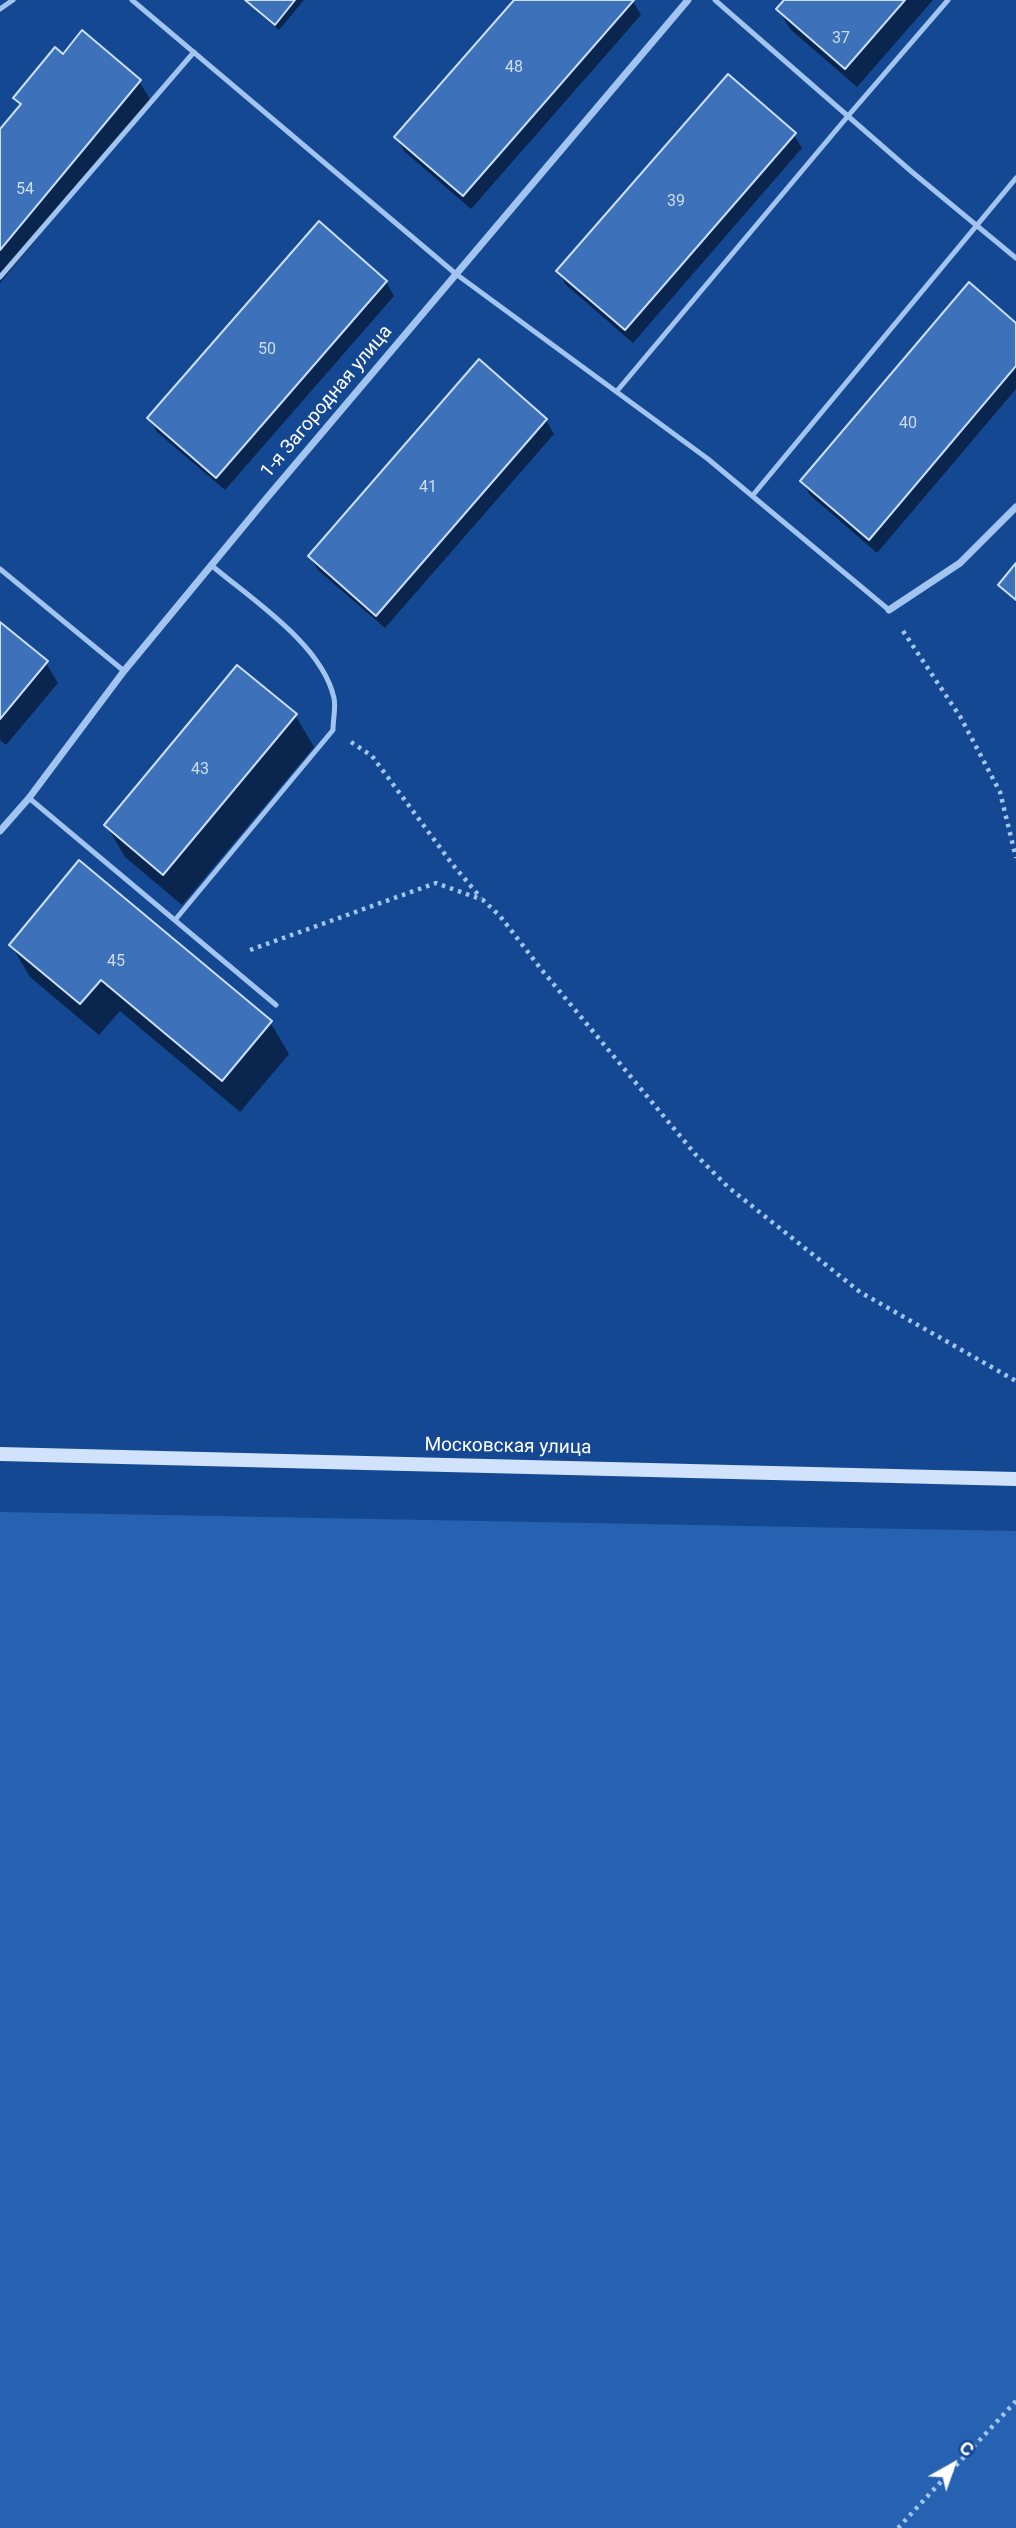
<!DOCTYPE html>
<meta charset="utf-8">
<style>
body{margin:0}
#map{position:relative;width:1016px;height:2528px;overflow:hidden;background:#154892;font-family:Roboto,sans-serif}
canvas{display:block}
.north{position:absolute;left:918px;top:2430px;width:70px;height:70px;-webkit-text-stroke:5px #154892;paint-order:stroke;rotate:40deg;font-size:19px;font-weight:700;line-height:28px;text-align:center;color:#fff}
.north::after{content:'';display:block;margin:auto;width:24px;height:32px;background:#fff;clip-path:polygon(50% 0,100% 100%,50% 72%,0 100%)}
</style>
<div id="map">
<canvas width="1016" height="2528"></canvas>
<div class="north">С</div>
</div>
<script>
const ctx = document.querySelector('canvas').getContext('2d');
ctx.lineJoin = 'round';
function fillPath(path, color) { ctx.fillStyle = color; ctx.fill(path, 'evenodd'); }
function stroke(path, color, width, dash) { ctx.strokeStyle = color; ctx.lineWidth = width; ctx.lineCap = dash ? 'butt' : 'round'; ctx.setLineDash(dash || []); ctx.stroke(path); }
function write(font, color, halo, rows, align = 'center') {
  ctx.font = font + ' Roboto,sans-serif'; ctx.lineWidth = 7; ctx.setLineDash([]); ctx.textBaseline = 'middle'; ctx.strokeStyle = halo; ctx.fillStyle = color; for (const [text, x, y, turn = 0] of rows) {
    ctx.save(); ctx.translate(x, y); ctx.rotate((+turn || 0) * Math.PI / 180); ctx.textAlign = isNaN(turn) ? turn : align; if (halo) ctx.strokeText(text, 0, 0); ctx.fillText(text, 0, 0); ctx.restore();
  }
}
fillPath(new Path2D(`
 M0,1512L1016,1531V2528H0Z`), '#2761b1');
fillPath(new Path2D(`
 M243,0H304L279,30Z
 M516,0H632L641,15L471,209L404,151L396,137Z
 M787,0H933L857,87L790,29L778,9Z
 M63,56L139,81L151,101L0,283V132L21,107L15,98Z
 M794,135L802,148L633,343L566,285L558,271Z
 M386,282L394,296L225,490L157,432L149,418Z
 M1016,325V389L877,553L810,495L802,481Z
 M546,420L554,434L385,628L318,570L310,557Z
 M0,624L46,663L58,683L6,745L0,740Z
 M295,715L314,747L182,905L125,857L106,825Z
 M11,945L270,1022L289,1054L240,1112L120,1011L99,1035L30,977Z`), '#0007');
const building = new Path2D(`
 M245,0H295L275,25Z
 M514,0H634L463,196L394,137Z
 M784,0H905L845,69L776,9Z
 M82,30L141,80L0,250V129L21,104L13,98L55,47L63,54Z
 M728,74L796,133L625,330L556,271Z
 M319,221L387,281L216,478L147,418Z
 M969,282L1016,323V366L869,540L800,481Z
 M479,359L547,419L376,616L308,556Z
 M1016,563V600L998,585Z
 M0,622L48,661L0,719Z
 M237,665L297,714L163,875L104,825Z
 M79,860L272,1021L222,1081L101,980L80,1004L9,945Z`);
fillPath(building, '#3d71ba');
stroke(building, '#c9dffc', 2);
stroke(new Path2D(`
 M903,631L961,718L1000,792L1016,858
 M351,742L372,756L453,865L481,898
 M250,950L436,883L483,900L500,916L541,969L696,1155L728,1187L860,1292L1016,1381
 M898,2528L1016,2401`), '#a2c4f1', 4.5, [3.5, 5]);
stroke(new Path2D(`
 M132,0L456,274L708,459L889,610
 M715,0L912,172L1016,258
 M0,9L13,0
 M0,277L194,52
 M617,391L848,116L948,0
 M753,495L1016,178
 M0,569L124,671
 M29,798L276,1005
 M175,920L333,730C333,720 336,707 334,698C322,644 251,599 211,565`), '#a2c4f1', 5);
stroke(new Path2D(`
 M889,610L960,563L1016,507
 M0,831L29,798L124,671L266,499L688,0`), '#a2c4f1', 7);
stroke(new Path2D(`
 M0,1454L1016,1479`), '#d1e2fc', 14);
write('16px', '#cedcee', null, [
 ["37",841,39],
 ["48",514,68],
 ["54",25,190],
 ["39",676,202],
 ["50",267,350],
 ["40",908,424],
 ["41",428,488],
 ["43",200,770],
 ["45",116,962]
]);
write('19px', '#fff', '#154892', [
 ["1-я Загородная улица",327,402,-50],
 ["Московская улица",508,1447,1]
]);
</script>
